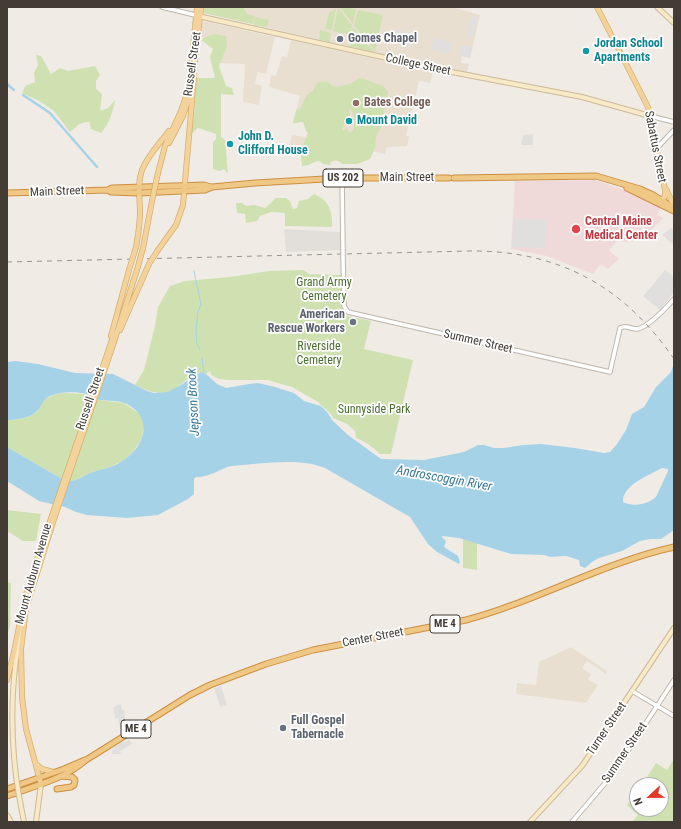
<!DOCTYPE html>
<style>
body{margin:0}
#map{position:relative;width:681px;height:829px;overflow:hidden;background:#f0ece5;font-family:"Roboto Condensed",sans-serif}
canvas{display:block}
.frame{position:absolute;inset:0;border:8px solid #423c35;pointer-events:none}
.north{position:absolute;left:629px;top:777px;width:40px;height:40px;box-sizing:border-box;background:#fff;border:1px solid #b3b1ae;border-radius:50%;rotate:248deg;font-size:11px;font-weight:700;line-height:16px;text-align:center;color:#423c35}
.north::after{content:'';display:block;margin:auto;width:14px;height:18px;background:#e33729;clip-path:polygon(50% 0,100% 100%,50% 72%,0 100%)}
</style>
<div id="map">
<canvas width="681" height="829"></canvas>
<div class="frame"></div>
<div class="north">N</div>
</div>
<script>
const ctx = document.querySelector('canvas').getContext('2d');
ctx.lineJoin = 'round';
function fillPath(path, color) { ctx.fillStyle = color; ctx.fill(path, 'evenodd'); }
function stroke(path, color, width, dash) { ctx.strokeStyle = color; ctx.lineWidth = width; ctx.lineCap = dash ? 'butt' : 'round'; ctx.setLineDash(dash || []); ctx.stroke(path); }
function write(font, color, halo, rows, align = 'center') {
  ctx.font = font + ' "Roboto Condensed",sans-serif'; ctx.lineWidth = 3.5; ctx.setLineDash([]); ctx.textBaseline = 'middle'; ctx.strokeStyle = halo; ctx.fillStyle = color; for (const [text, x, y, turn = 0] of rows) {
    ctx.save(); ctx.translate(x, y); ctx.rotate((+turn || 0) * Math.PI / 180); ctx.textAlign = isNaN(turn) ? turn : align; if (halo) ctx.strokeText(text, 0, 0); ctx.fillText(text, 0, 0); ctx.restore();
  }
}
fillPath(new Path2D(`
 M284,229L341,232V250L286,252Z`), '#e2deda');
fillPath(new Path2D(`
 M204,7H455V8L480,15L470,58L462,56L461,63L469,64L467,72L373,52L204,13L203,11Z
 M204,21L275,37L266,74L258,72L255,84L262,86L259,105L243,102L245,64L219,63L221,41L200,39L202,23Z
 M291,40L433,72L430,83L419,81L406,136H409L407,146L387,147L385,154L366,150L301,155V150L289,148L292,135L307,137L308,132V121L293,123L300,96L269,87L271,75L276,76L282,56L287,57Z
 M571,647L607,671L606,674L587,661L582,668L591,674L588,679L598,685L586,703L516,694L517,683L536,685L539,662Z`), '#e8dfd0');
fillPath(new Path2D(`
 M595,180L627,191L651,202L661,208L657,214L663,218L649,232L643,227L628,242L617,241L609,250L619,259L608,269L602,265L598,267L593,274L547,256L511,249L515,181Z`), '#f0dad9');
fillPath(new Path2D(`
 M204,7H243L247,14L255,16L253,24L204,13L203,11Z
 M340,7L356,9L353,24Z
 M336,8L332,30L325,29L329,13L333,11Z
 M338,8L352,25L351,32L347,34L333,31Z
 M358,10L383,15L375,51L354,25Z
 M255,17L269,20L267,27L254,25Z
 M353,27L368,45L351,40Z
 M320,30L331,33L329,42L319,39Z
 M215,34L226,36L227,46L219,66L226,86L232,88L234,95L221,94V137L225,140L228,174L224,169L220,171L213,169V142L216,139V134L198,128L190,135L194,116L197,78H215L210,57L213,49L201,40L208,36Z
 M351,42L370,46L374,52L349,46Z
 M36,55L41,56L51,74L60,68L68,71L95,66L100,75L96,81V89L102,94L100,111L108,108L115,100C113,112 109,124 101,133L91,129L89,122C81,121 76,127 70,132L54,111L39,101L22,93L25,86L35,82L34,73L38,65Z
 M362,78L383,86L387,90L388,93L385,102L384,117L381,126L376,137L375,148L370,159L357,164H342C338,160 336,160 331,162L330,165L323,164L319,161C312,162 309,166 302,166L301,157L303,146L308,133L306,131L303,122L293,123L296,110L300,109C304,102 305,94 313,91L316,84L319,82C330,80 328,85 334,86C339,87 349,85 353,82C357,80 357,79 362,78ZM349,110H352L353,115V120L355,122L353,130L350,133L346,128L343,131L342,130L347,117L350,115Z
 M314,194C329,200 333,212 332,227L285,226V213L271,212L260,216L257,221L246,223L245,214L237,213L236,203H242L246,206L254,205L265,208L276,198H286L290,201L293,209L297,208L299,201L308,199Z
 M303,270L309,274L341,275L342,309H341L343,315L371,321L364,349L413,360L391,454H380C373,447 364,441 356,438L355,431L347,424L333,418L331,414L318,402L292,387L267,380H228L219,379L211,375L210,371L206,374L201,372C171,386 172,403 135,385L144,370L155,326L158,307L170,286L185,281L230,277L269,271Z
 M64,393L85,394L99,400L124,403L138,413L143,419L144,426L142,437L139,443L131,454L124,460L110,467L92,472L75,481L71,482L62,479L7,447V420C16,420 30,418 37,412C39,410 40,406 42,404C47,396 55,394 64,393Z
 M7,510L41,514L36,541H23L7,531Z
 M463,539L477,543V570L463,568Z
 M7,582L11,583L10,626L7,636Z
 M674,759V822H632L638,815L627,805L637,792V809H661V785H642L656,763L667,770Z`), '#cfe1b1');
fillPath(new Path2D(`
 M473,16L478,17L473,37L469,36L468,39L466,38L470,19L472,20Z
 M395,30L412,33L409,46L392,42Z
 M434,38L453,42L450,54L431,50Z
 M461,45L473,47L470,58L459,55Z
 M533,134V145H521L523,135Z
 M513,219H547L546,248L512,247Z
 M671,228L674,230V245L662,235Z
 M665,270L674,277V292L660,310L643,296Z
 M221,686L227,705L220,707L214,688Z
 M121,704L122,710H124L126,728H120L118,718L115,719L113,707Z
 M129,739L132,744L120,751L121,754H112V750L114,749L113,748L123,742L124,743Z`), '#e1dfdd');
fillPath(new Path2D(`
 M15,361L38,364L75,373L113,374L147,391L154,393L167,392L179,386L201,372L206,374L217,384L226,388L249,384L258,383L275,387L294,393L304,401L321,406L328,413L332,420L348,435L381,459L424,460L464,452L478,445H484L494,448H504L523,445L541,444L575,448L604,453L610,452L617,444L626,430L632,414L644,407L656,387L671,372L674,363V530L661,539H650L640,541L622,551L599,558L592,562L585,568L580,566L579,560L566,556L550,557L544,555L511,554L459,538L442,536V537L446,541L444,547L458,556L460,562L459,564L437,552L428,544L410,517L325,468C298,457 260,464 231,466C216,470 212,477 196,477L194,479V494L188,499L158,515L127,518L87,515L76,512L65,507L39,501L7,481V447L62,479C75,485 81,476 93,472C101,469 111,468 119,463C143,450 156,420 127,404C118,400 109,401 100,400C95,399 90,396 86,394C76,391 59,392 50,396C43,400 42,405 38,410C32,418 16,420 7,420V362ZM662,468L668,469V471L656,497C647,505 633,507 623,502C622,485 650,475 662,468Z`), '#a6d2e8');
stroke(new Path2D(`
 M194,271L201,304L198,312L196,330L197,344L200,350
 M202,358L204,373`), '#a6d2e8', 1);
stroke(new Path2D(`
 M7,84L14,90
 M23,95L50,113L97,167`), '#a6d2e8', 2.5);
const tertiary = new Path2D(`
 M162,7L195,15
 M650,116L674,122
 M656,149L674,130
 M342,178L343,249
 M343,257L344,306L348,312L610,372L620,328C626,324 632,330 638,329C650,325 666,308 674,299
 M632,691L674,716
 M572,822L612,775L674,680`);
const secondary = new Path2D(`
 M657,7L674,23
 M198,16L436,69L582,97L650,116
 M16,776C10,726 11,675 22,626
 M19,796L24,822
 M7,815L11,822
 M36,822L41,784
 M530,822L582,766L674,628`);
const primary = new Path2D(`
 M597,7L648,107L665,190V196L661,202
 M193,80L201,7
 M169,143L183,116L189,97
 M157,177L165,146L181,111L189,88L197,7
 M666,189L674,206
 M136,247C138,236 140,224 140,213C140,198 137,184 142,170C148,155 160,143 169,131
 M143,248L152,201
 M158,250L176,225L183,205L194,78
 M120,330L149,264
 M111,336L129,270
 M7,680L14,652L24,602L31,577L114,334
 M36,764L42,769L53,772
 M41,784L26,729L22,697L21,649L26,608L54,519L112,348L137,270`);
const trunk = new Path2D(`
 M454,178L596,176L640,189L653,195L674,208
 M627,188L674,211
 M108,190L111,192L139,193L205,190L212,187L255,183L342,178H449
 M7,193L108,190L112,188L204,185L211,187
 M7,789L64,769L85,760
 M57,789L71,787L74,785L75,780L72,777L61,776
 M7,796C34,786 65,779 86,760L190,695L210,685L266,664L313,650L466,620C537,601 602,563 674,547`);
stroke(tertiary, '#beb6ab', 5.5);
stroke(secondary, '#ccba98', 6);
stroke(primary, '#d6af6d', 6);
stroke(trunk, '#cc8f43', 7);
stroke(tertiary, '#fff', 3.5);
stroke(secondary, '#f8e9c7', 4);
stroke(primary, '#f3d39b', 4.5);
stroke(trunk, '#f0c886', 5);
stroke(new Path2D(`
 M7,262L469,251C558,250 624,286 674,359`), '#939393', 1, [5, 5]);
const tertiaryBridge = new Path2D(`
 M343,249V257`);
const secondaryBridge = new Path2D(`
 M16,776L19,796`);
const primaryBridge = new Path2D(`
 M152,201L157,177
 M149,264L158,250
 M129,270L136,247
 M137,270L143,248`);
stroke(tertiaryBridge, '#beb6ab', 5.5, []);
stroke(secondaryBridge, '#ccba98', 6, []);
stroke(primaryBridge, '#d6af6d', 6, []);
stroke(tertiaryBridge, '#fff', 3.5);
stroke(secondaryBridge, '#f8e9c7', 4);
stroke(primaryBridge, '#f3d39b', 4.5);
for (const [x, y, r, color] of [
 [340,39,4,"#6b7280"],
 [586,51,4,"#0f9aa8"],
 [356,103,4,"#8d6e63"],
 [349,121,4,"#0f9aa8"],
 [230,144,4,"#0f9aa8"],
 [576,229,5,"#e0444e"],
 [353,322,4,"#6b7280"],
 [283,728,4,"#6b7280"]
]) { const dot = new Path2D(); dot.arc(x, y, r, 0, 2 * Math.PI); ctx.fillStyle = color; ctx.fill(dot); stroke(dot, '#fff', 1.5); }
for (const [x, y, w] of [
 [343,178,40],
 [445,624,30],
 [136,729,30]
]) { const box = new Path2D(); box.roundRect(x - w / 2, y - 9, w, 18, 3); ctx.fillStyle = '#fff'; ctx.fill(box); stroke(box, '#423c35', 1); }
write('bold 11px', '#423c35', null, [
 ["US 202",343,178],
 ["ME 4",445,624],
 ["ME 4",136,729]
]);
write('bold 12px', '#5b616d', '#fff', [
 ["Gomes Chapel",348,39],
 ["American",345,315,"right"],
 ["Rescue Workers",345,329,"right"],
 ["Full Gospel",291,721],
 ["Tabernacle",291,735]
], 'left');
write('bold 12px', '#0d838f', '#fff', [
 ["Jordan School",594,44],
 ["Apartments",594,58],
 ["Mount David",357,121],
 ["John D.",238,137],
 ["Clifford House",238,151]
], 'left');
write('12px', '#423c35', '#fff', [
 ["Russell Street",193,64,-82],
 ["College Street",418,65,12],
 ["Sabattus Street",655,147,79],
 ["Main Street",407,178],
 ["Main Street",57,192,-2],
 ["Summer Street",478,342,13],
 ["Russell Street",91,399,-71],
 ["Mount Auburn Avenue",34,574,-74],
 ["Center Street",373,638,-11],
 ["Turner Street",607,729,-56],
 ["Summer Street",625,753,-56]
]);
write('bold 12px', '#785e54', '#fff', [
 ["Bates College",364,103]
], 'left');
write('bold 12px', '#be3a42', '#fff', [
 ["Central Maine",585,222],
 ["Medical Center",585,236]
], 'left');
write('12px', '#4b6d2f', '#fff', [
 ["Grand Army",324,283],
 ["Cemetery",324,297],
 ["Riverside",319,347],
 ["Cemetery",319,361],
 ["Sunnyside Park",374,410]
]);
write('italic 13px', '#38799b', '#fff', [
 ["Jepson Brook",194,402,-93],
 ["Androscoggin River",444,479,10]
]);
</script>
